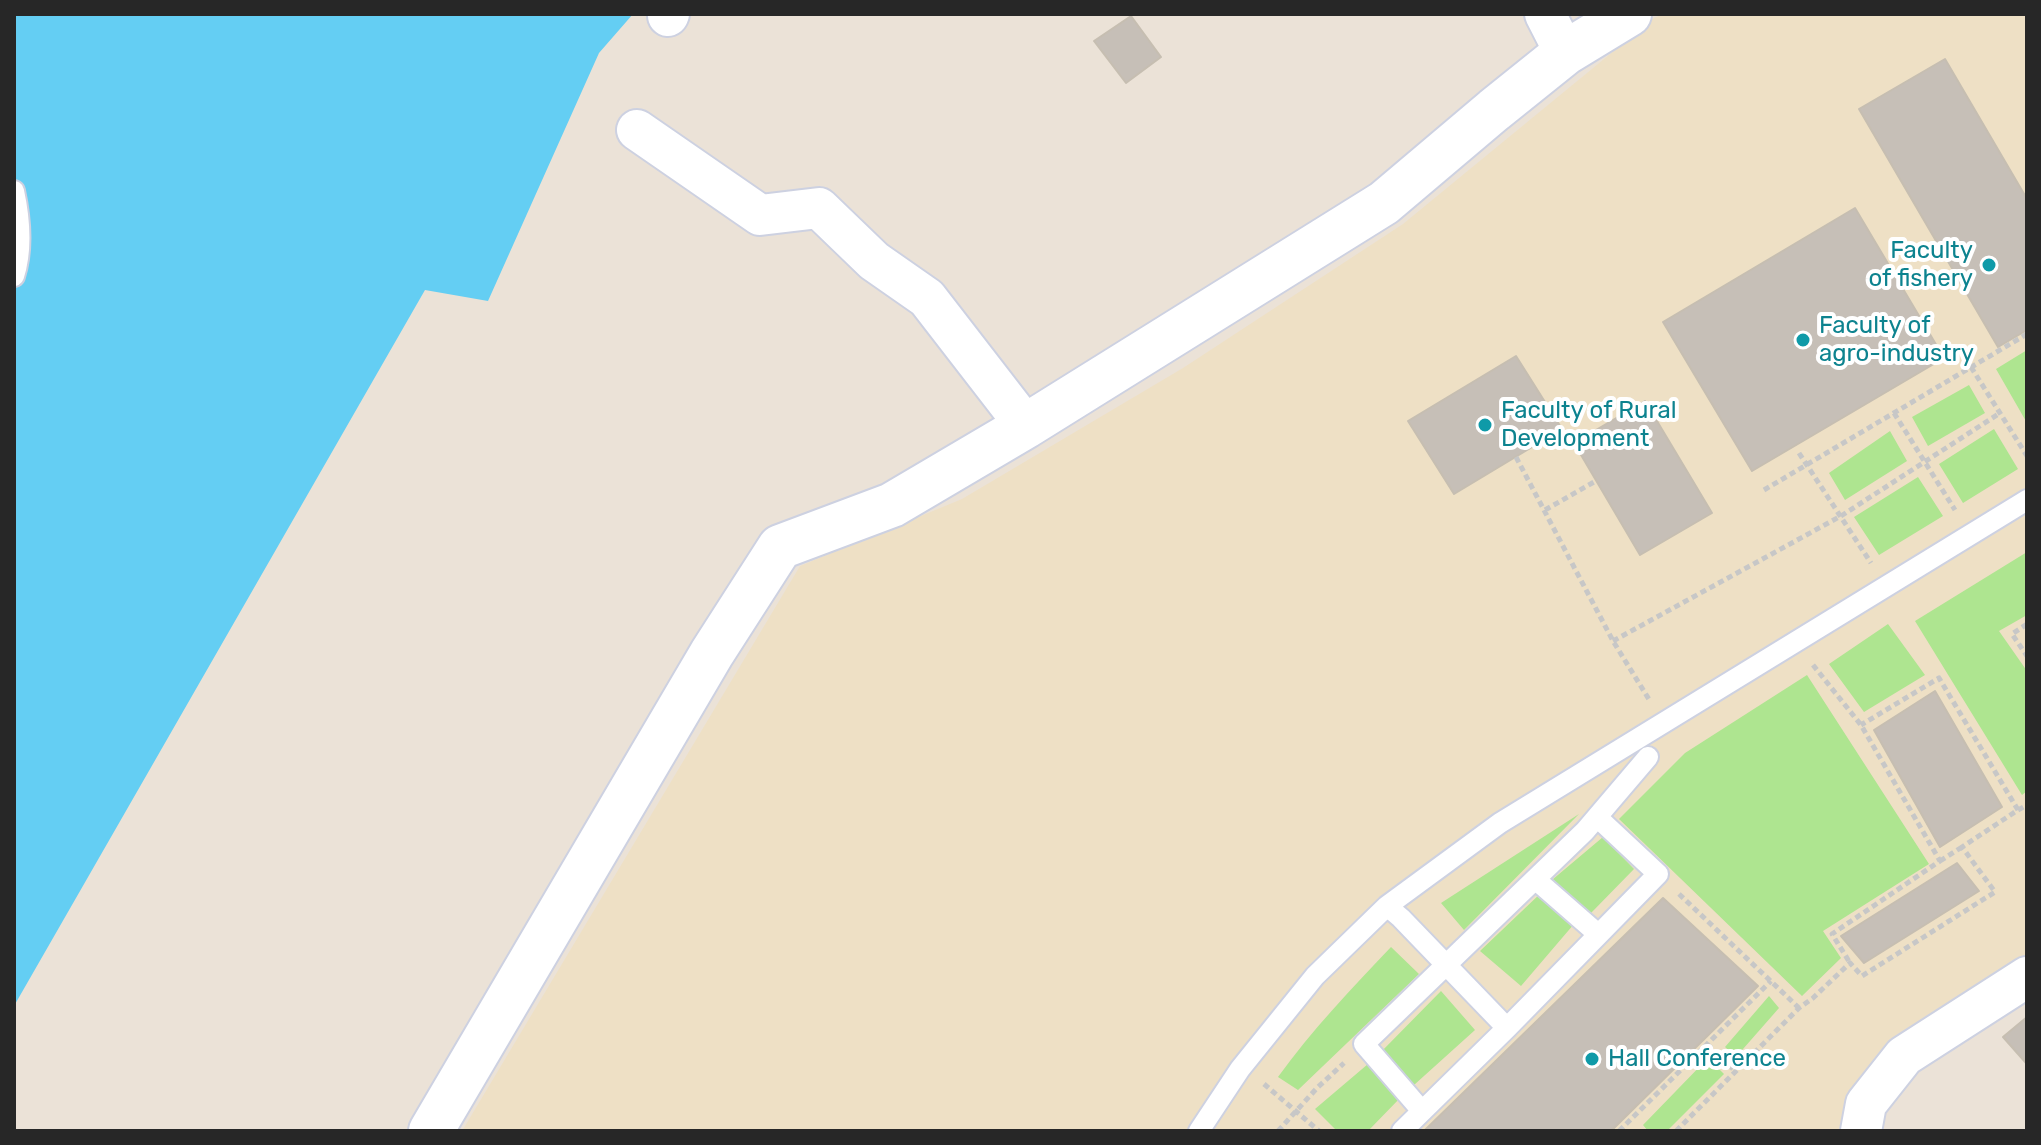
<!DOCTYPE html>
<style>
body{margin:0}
#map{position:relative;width:2041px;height:1145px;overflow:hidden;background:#ebe2d7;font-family:Rubik,sans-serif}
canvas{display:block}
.frame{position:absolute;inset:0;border:16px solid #272727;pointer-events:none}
</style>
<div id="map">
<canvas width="2041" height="1145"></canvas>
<div class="frame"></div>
</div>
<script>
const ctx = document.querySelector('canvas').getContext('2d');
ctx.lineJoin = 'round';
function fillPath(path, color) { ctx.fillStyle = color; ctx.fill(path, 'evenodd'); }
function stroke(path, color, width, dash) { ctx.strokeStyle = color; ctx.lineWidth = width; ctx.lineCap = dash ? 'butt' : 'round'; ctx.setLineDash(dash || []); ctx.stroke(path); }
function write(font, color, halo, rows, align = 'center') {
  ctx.font = font + ' Rubik,sans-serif'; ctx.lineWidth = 8; ctx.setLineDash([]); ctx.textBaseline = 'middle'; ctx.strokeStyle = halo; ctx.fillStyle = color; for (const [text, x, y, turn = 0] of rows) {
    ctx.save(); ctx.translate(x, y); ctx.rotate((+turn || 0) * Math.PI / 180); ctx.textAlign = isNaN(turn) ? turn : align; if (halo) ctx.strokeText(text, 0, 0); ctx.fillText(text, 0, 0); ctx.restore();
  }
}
fillPath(new Path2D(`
 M1663,14H2027V966L1847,1131H462L800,566L962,499L1183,368L1403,224L1654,18Z`), '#eee0c5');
fillPath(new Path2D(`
 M2027,350V423L1996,369Z
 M1969,385L1985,413L1928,446L1912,417Z
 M1994,429L2018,469L1963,503L1939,464Z
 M1890,431L1907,461L1845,500L1829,473Z
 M1918,477L1943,516L1879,555L1854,517Z
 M2027,552V615L1999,631L2027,671V791L2022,795L1915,621Z
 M1888,624L1925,675L1864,712L1829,664Z
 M1807,675L1929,864L1823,931L1841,958L1802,996L1619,819L1685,753Z
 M1579,814L1464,930L1441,903Z
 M1603,837L1634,869L1591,913L1552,880Z
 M1542,892L1574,924L1521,986L1480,951Z
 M1391,947L1419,974L1298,1090L1278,1077C1312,1030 1351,989 1391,947Z
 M1441,991L1475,1030L1414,1085L1381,1052Z
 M1769,996L1779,1008L1736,1057L1725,1047Z
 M1708,1058L1724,1074L1667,1131H1648L1643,1125Z
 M1368,1064L1401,1097L1368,1131H1337L1315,1109Z`), '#aee590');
fillPath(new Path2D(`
 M14,14H633L599,53L488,301L425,290L14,1006Z`), '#64cef3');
const building = new Path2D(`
 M1131,16L1161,57L1126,83L1094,41Z
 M1945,59L2027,199V330L1998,347L1859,109Z
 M1855,208L1944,358L1752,471L1663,322Z
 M1516,356L1562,429L1454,494L1408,421Z
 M1645,401L1712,513L1640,555L1574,443Z
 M1935,691L2002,807L1940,847L1874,730Z
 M1957,863L1979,891L1864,963L1841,936Z
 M1663,898L1758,986L1611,1131H1424Z
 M2027,1017V1062L2026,1063L2003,1037Z`);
fillPath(building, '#c6bfb7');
stroke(building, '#c6beb1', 2);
const service = new Path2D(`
 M14,191C20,219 23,248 14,276
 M1535,879L1598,934
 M1387,906L1401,918L1507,1028
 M1422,1111L1364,1044L1585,831L1648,757
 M1199,1131L1240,1069L1315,976L1387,906L1500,823L2027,500
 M1402,1131L1507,1028L1658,874L1597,817`);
const minor = new Path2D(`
 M1545,14L1565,53
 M668,16L669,14
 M637,130L760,215L819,208L874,261L927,298L1026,426
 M1861,1131L1866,1104L1904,1056L2027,977`);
const tertiary = new Path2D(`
 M431,1131L712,653L780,547L892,505L1026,426L1384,203L1494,110L1565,53L1629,14`);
stroke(service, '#cdd1e1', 24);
stroke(minor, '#cdd1e1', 44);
stroke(tertiary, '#cdd1e1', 48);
stroke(new Path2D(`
 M1971,367L2027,456
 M1894,413L1955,510
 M1799,453L1871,563
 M1516,457L1613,641L1650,701
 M1764,490L2027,334
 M1545,510L1594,482
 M2027,624L2012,634L2027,656
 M1613,641L1841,516L2000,413
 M1813,665L1861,725L1940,861L1832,934L1850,963
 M2018,810L2027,805
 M1940,861L1962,847
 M1679,894L1799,1008
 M1707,1044L1735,1071
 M1264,1084L1319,1131
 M1278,1131L1317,1088L1344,1063
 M1619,1131L1771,981
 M1676,1131L1799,1008L1813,998L1850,963L1862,976L1995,892L1962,847L2018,810L1939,678L1861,725`), '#c7c7c7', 5, [6, 4]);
stroke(service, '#fff', 20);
stroke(minor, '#fff', 40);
stroke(tertiary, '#fff', 44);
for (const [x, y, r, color] of [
 [1989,265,8,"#0f9aa8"],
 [1803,340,8,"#0f9aa8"],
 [1485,425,8,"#0f9aa8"],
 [1592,1059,8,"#0f9aa8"]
]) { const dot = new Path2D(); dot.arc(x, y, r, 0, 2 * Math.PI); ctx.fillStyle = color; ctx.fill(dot); stroke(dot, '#fff', 3); }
write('24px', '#0d838f', '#fff', [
 ["Faculty",1973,251,"right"],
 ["of fishery",1973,279,"right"],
 ["Faculty of",1819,326],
 ["agro-industry",1819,354],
 ["Faculty of Rural",1501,411],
 ["Development",1501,439],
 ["Hall Conference",1608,1059]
], 'left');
</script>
